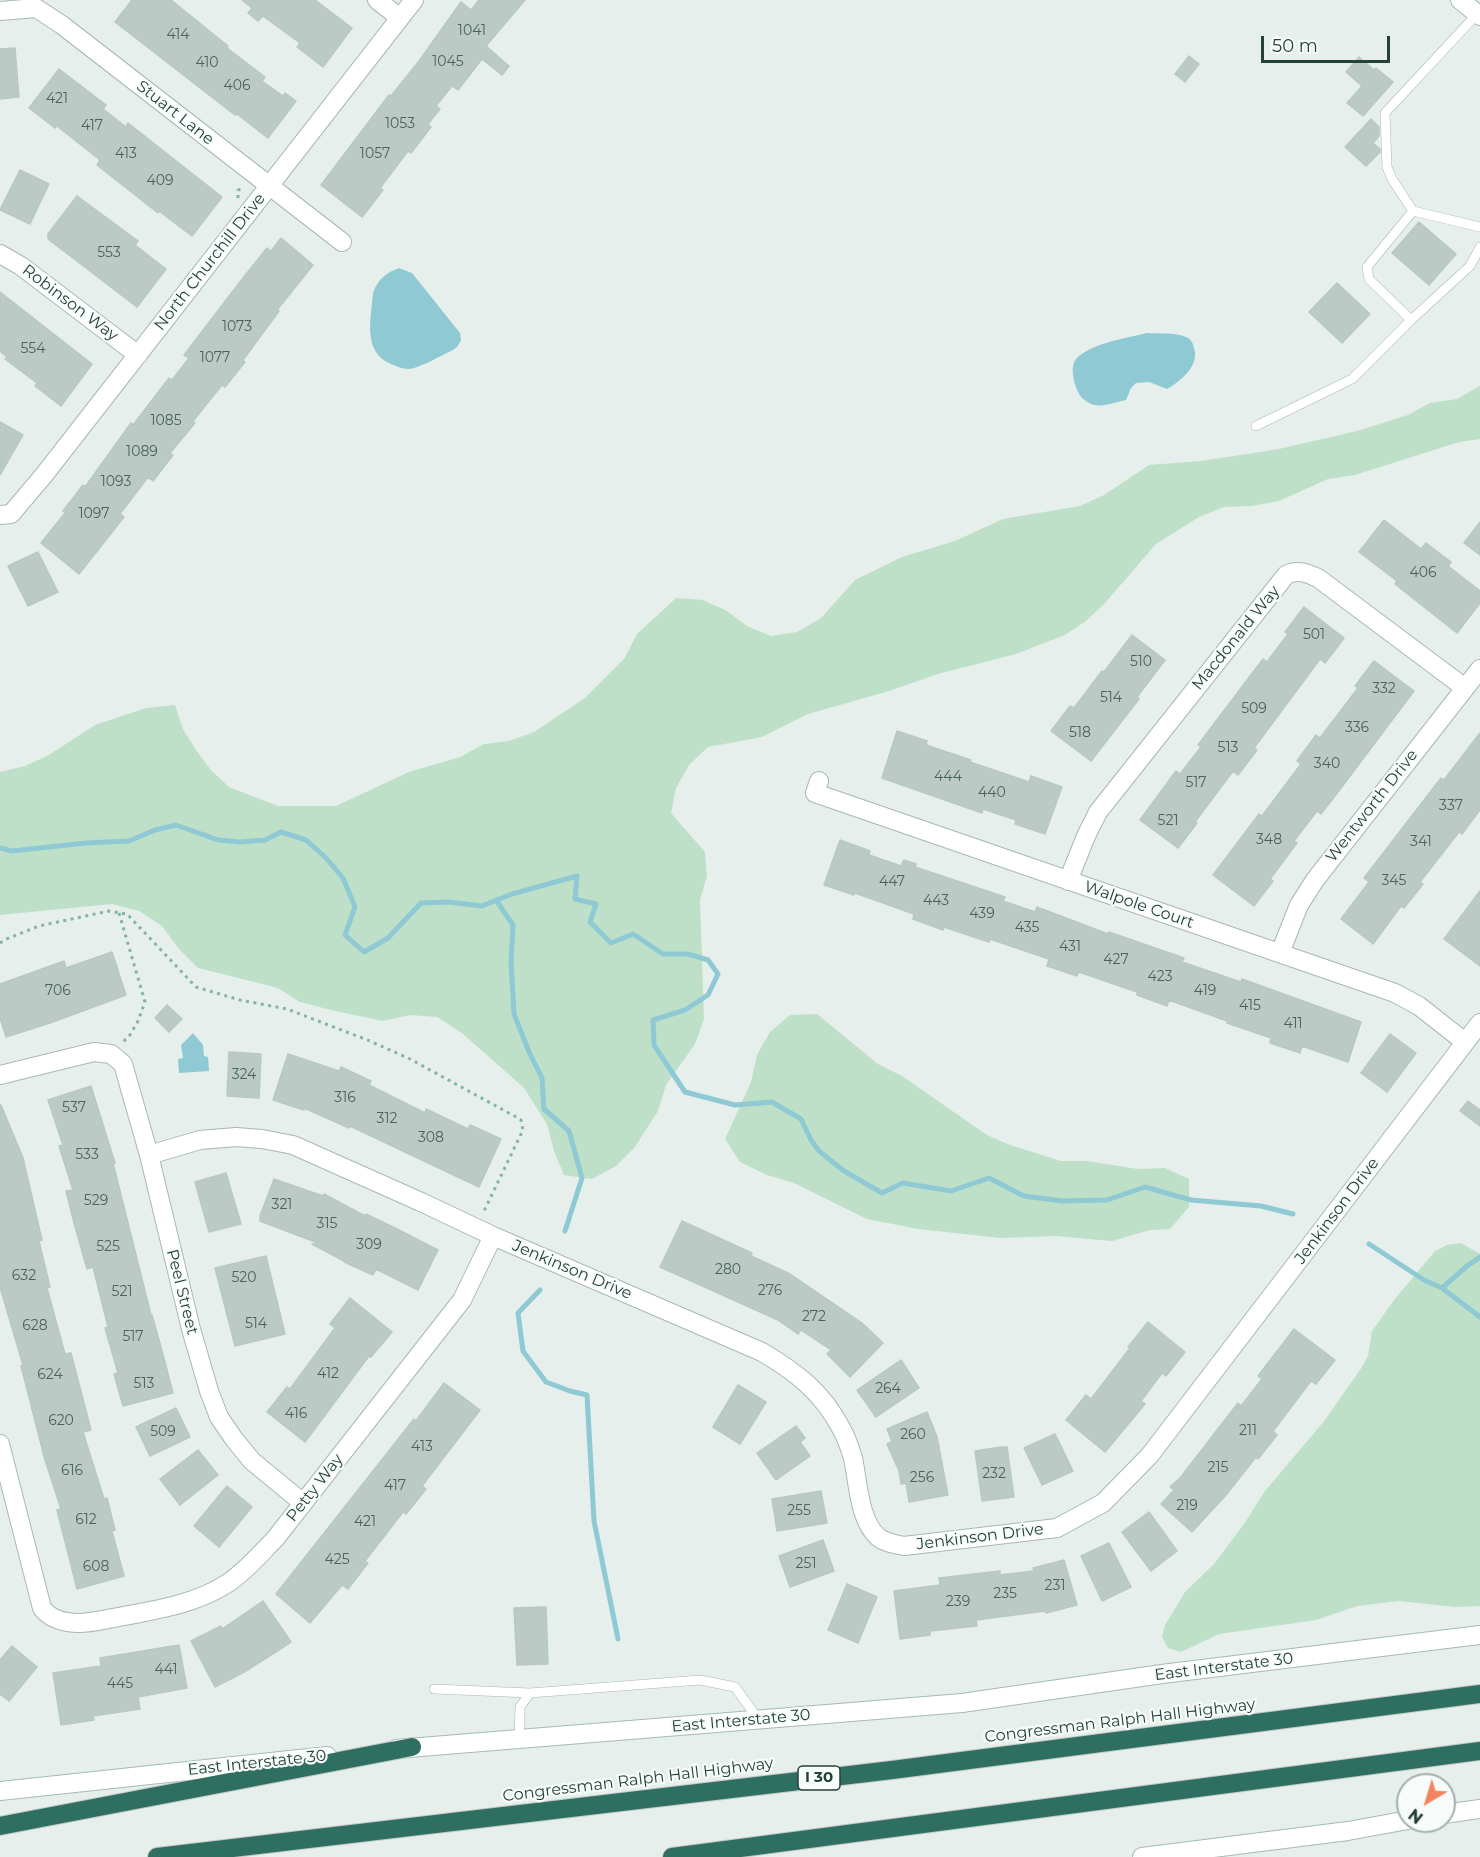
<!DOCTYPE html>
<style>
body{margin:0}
#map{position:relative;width:1480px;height:1857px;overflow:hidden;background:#e6efeb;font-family:Montserrat,sans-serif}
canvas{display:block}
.north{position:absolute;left:1396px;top:1773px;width:60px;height:60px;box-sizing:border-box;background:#f7fbf9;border:2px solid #a3b1ad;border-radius:50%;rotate:218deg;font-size:16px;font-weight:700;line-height:24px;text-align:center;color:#24423a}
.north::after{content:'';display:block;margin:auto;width:21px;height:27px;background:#f4845f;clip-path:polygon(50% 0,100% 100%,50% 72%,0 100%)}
.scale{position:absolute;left:1261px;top:36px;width:129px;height:27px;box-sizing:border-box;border:3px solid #24423a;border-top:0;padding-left:8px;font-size:18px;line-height:21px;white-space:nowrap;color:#24423a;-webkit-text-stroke:4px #f7fbf9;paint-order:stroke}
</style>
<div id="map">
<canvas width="1480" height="1857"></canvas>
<div class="north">N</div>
<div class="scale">50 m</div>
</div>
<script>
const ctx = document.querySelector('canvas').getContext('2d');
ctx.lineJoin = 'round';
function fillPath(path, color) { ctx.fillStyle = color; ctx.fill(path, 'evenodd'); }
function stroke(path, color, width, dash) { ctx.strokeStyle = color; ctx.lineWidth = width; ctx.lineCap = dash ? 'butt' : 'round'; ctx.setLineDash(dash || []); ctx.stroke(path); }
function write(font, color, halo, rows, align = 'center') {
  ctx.font = font + ' Montserrat,sans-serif'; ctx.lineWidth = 4.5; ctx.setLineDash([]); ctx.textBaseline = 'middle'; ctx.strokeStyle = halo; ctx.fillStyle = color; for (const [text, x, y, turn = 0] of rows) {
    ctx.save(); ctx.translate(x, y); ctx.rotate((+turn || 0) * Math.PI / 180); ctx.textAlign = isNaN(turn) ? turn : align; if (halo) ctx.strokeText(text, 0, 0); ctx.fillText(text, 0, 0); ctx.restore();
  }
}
fillPath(new Path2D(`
 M1480,386V439L1459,442L1355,475L1328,479L1279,501L1252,506L1224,507L1199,517L1156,544L1105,603L1086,621L1065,635L1016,654L938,674L886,692L808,714L762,737L708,747L689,765L676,788L671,813L705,852L707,876L700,900L704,1019L695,1044L666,1085L658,1111L634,1148L616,1166L592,1179L564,1175L554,1151L547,1124L524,1088L462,1033L437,1017L410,1015L382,1021L327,1009L300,1002L278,988L198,968L179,949L162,926L139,911L112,904L0,915V772L25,766L49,755L95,725L146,708L175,705L183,729L196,750L211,770L229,787L278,806H336L409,772L460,757L484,744L509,741L534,732L585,698L624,659L637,634L676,598L703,600L727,611L747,626L771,636L797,632L821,618L855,580L902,557L955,541L1003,519L1080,506L1104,495L1149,465L1201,461L1279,449L1357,431L1408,415L1430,403L1457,399Z
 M817,1014L878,1064L902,1076L987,1135L1010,1145L1061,1161H1087L1138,1169L1165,1168L1189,1179V1207L1170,1229L1150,1230L1112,1241L1056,1236L1000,1238L918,1229L867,1219L794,1183L767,1175L740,1162L725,1139L751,1082L757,1055L770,1032L790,1015Z
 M1461,1243L1480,1254V1606L1455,1607L1399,1601L1357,1606L1316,1620L1219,1634L1181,1652L1168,1648L1162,1637L1165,1625L1185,1592L1214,1564L1244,1524L1265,1491L1325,1420L1362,1367L1368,1356L1372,1331L1394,1300L1435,1251L1447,1245Z`), '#bfe0c8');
fillPath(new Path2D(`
 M399,268L412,273L460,333L461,340L458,346L453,350C440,356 427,364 414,368C406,371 399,367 391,364C362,352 371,319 373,293C378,279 386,273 399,268Z
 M1147,333C1158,334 1176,332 1186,337C1191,339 1193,343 1194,348C1200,365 1181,381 1167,389L1149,382L1136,383L1131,388L1126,400C1116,402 1104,407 1094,405C1090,404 1084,400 1082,398C1075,390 1068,366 1077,358C1093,343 1126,338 1147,333Z
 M193,1033L203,1045L204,1056L208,1057L209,1071L179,1073L178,1059L183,1058L181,1045Z`), '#8ec9d4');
stroke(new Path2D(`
 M0,848L12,851L86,843L129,841L155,830L176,825L218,840L240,842L265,840L281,832L306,840L326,858L343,878L355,907L345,935L364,952L388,938L421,903L449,902L482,906L512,894L577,876L575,899L596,904L590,922L611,943L633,934L663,954H688L708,960L718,974L708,995L685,1010L653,1020L654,1045L685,1092L735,1105L772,1102L801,1119L811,1140L819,1151L844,1171L882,1193L903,1183L951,1191L989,1178L1024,1196L1062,1201L1107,1200L1145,1187L1191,1200L1261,1206L1293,1214
 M496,900L513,925L511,962L514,1014L529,1052L542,1078L544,1109L569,1131L582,1178L565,1231
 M1369,1244L1424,1280L1442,1288L1467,1266L1480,1257
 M1442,1288L1480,1317
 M540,1290L518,1313L523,1351L546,1382L570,1391L587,1395L594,1521L618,1639`), '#8ec9d4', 5);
const building = new Path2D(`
 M132,0H171L228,46L227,48L265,77L262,81L283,96L285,93L296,101L268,138L237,114L235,115L115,22Z
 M242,0H315L352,28L323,67L297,47L300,43L263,16L258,21L248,13L252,8Z
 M479,0H525L486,46L509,66L502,75L482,59L458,90L452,86L436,106L440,109L428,124L431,127L411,153L408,151L380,188L383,190L362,217L321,185L389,95L391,96L419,61L461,2L471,10Z
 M15,48L19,97L0,99V49Z
 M1189,56L1199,64L1185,82L1175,74Z
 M1359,57L1374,70L1376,68L1393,82L1363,116L1347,103L1362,86L1346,72Z
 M59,69L106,105L103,109L126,127L128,123L222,197L192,236L159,211L158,213L97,165L100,160L57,126L55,128L29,108Z
 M1371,119L1379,127V136L1373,143L1380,149V152L1366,166L1345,147Z
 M20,170L49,184L30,224L0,210Z
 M77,196L138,241L135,245L166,269L137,307L48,239V234Z
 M1419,222L1456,254L1429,285L1392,253Z
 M281,238L313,265L277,310L279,311L243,360L245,362L225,387L222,385L193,421L195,423L170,453L173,455L153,481L148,477L120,514L124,517L79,574L41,543L65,513L63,511L83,485L85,487L131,423L133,425L169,378L172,380L189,358L184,355L243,278L267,248L271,251Z
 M1337,283L1370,314L1342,343L1309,312Z
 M0,292L92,364L61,406L35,386L37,383L5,359L7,357L0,351Z
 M0,422L23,435L0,475Z
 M1384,520L1421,549L1426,543L1451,562L1448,566L1480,591V603L1457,633L1395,584L1397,581L1359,552Z
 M1480,522V555L1464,543Z
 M38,552L58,592L28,606L8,566Z
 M1304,607L1344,638L1325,663L1320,659L1254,748L1257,750L1238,775L1233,771L1195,822L1197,823L1178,848L1140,820L1176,771L1180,774L1201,747L1198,745L1263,659L1267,662L1288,634L1285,632Z
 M1132,635L1165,660L1137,697L1139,699L1091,761L1051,731L1070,706L1074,708L1102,671L1104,672Z
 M1374,661L1414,691L1338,792L1321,814L1317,811L1294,841L1297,843L1270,879L1273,881L1254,906L1213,875L1259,814L1262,816L1301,764L1297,761L1316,735L1320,738L1358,688L1355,686Z
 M897,731L927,741L926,745L971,760L970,762L1029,782L1031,776L1062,787L1045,834L1015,824L1016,820L983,809L982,813L882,778Z
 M1480,733V810L1462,834L1459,832L1420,882L1423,884L1404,908L1401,906L1373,944L1341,919L1369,882L1364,878L1441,778L1444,780Z
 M840,840L870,851L869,855L901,866L904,860L916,864L915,867L1005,897L1003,901L1035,912L1037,907L1108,934L1109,932L1184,958L1182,962L1241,982L1242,979L1361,1022L1348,1062L1302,1046L1300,1053L1270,1043L1271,1038L1227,1023V1021L1169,1000L1167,1006L1137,995V992L1079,972L1077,976L1047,966L1049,959L990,939L989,942L944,927L943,930L913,919L914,914L855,893L854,895L824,885Z
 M1480,891V966L1444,939Z
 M112,952L126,995L50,1023L6,1037L0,1018V984L64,961L66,968Z
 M167,1005L182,1019L169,1032L155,1018Z
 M1390,1034L1416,1053L1387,1092L1361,1073Z
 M229,1052L261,1054L259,1098L227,1096Z
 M288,1054L339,1071L341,1067L371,1081L369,1085L425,1113L426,1109L468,1129L470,1125L501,1139L479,1187L350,1126L349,1128L304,1108V1110L273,1100Z
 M91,1086L115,1163H113L151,1315H152L161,1347L173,1393L123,1406L114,1374L118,1373L105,1328L108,1327L93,1267L87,1269L74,1223L66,1191L73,1190L59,1146L63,1145L48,1100Z
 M1468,1101L1480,1110V1126L1460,1111Z
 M0,1105H1L23,1158L42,1240L39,1241L50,1287L47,1288L65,1354L71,1353L91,1430L83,1432L104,1499L107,1498L115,1530L112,1531L124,1576L77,1589L57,1510L61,1509L45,1460L21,1366L23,1365L0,1287Z
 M226,1173L241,1224L209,1232L195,1182Z
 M274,1179L323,1196L324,1194L365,1216L366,1214L395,1228L438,1250L418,1290L376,1269L373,1275L344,1262V1261L312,1244L318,1243L260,1221V1216Z
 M682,1221L752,1253L751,1256L790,1274L862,1323L883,1343L850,1377L827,1354L831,1350L801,1330L798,1334L778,1320L660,1267Z
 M266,1256L285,1334L235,1346L215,1268Z
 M350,1298L392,1332L371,1357L369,1356L305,1442L267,1412L287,1387L290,1389L335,1328L330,1324Z
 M1148,1322L1185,1352L1166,1376L1162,1373L1141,1401L1145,1404L1105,1452L1066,1420L1086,1395L1091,1399L1130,1348L1128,1347Z
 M1294,1329L1335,1360L1316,1384L1311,1381L1273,1431L1277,1435L1258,1459L1256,1457L1226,1495L1192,1532L1161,1504L1174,1490L1170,1487L1180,1478L1238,1403L1241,1406L1262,1379L1258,1376Z
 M901,1360L919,1388L876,1417L857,1390Z
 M444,1383L480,1410L422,1486L426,1489L406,1514L403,1512L365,1561L368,1563L348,1589L342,1585L310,1623L276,1594L414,1419L416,1421Z
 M738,1385L766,1402L740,1444L713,1427Z
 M176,1408L190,1437L150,1456L136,1427Z
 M927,1412L937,1437L948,1495L909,1502L906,1483L901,1484L899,1471L887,1444L892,1442L887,1429Z
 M796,1426L805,1438L800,1442L810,1456L776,1480L757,1453Z
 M1055,1434L1073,1471L1042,1485L1024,1448Z
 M1001,1447H1007L1014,1497L982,1501L975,1451Z
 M198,1450L218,1475L180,1505L160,1479Z
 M227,1486L252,1507L219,1547L194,1526Z
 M821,1491L827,1523L777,1531L772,1499Z
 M1149,1512L1177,1551L1151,1571L1122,1532Z
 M823,1540L834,1571L790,1587L779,1556Z
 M1109,1543L1131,1587L1102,1601L1081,1556Z
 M1064,1560L1077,1605L1046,1613L1045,1611L976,1620L977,1626L930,1631V1635L900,1639L894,1591L940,1585L939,1578L1000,1571V1575L1034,1571L1033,1568Z
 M847,1584L877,1597L858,1643L828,1630Z
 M263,1601L291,1642L246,1671L215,1687L191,1641L221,1626L222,1629Z
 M546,1607L548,1664L517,1665L514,1608Z
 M179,1645L187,1688L138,1697L140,1709L93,1716L94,1720L61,1725L53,1673L101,1666L100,1658Z
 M12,1646L37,1667L9,1701L0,1694V1660Z`);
fillPath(building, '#bbcac4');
stroke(building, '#b8c9c2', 1.5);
const service = new Path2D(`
 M1477,14L1385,113L1387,167L1392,179L1413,211L1367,267L1369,279L1411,320L1470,266L1480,247
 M1413,211L1480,227
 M1256,426L1352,379L1411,320
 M434,1689L530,1693
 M519,1739L520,1707L530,1693L700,1680L735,1687L758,1719`);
const minor = new Path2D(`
 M377,0L400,18
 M0,11L36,8L62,25L342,242
 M0,254L21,266L138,355
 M0,515L11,514L44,475L414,0
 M819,781L815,793L1395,993L1419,1006L1465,1042
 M1068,881L1086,836L1098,812L1286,575C1297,569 1307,573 1318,578L1465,688
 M1280,953L1299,905L1315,880L1480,669
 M0,1075L94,1052L111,1054L123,1064L149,1155L191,1329L209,1391L219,1417L234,1439L252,1461L303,1503
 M149,1155L200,1140L236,1137L262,1139L293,1145L421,1202L493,1236L762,1352C796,1372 822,1392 841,1428C846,1437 850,1448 853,1458C858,1481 859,1521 878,1537C885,1543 895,1544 904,1546L1057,1528L1103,1503L1150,1455L1480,1023
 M0,1444L42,1608C50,1619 65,1623 79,1623C92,1623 106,1619 119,1617C156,1610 196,1604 228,1583C246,1571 260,1554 275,1539L462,1300L493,1236`);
const tertiary = new Path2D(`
 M1460,0L1480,16`);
const secondary = new Path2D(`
 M396,1749L962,1703L1162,1674L1480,1635
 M0,1791L327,1756
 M1444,1814L1480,1809
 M1142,1857L1348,1831L1408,1820`);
const motorway = new Path2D(`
 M0,1826L412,1747
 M157,1857L892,1770L1480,1694
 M672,1857L1480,1751`);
stroke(service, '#a8b8b2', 10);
stroke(minor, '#a8b8b2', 20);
stroke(tertiary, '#a8b8b2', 20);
stroke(secondary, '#a4bbb3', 20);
stroke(motorway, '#c2cac8', 20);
stroke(new Path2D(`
 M238,198V190L244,189
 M119,913L145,1002L138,1021L130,1035L123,1042
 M0,943L4,940L39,926L109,911L127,914L196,987L240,1000L287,1009L370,1041L410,1059L518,1118L521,1120L523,1130L483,1213`), '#86b3a5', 3, [3, 4.5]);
stroke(service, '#fff', 9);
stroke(minor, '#fff', 18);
stroke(tertiary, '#fff', 18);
stroke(secondary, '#fff', 18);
stroke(motorway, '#2f6f62', 18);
write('14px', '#4a645c', null, [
 ["1041",472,31],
 ["414",178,35],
 ["1045",448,62],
 ["410",207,63],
 ["406",237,86],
 ["421",57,99],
 ["1053",400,124],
 ["417",92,126],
 ["413",126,154],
 ["1057",375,154],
 ["409",160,181],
 ["553",109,253],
 ["1073",237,327],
 ["554",33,349],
 ["1077",215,358],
 ["1085",166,421],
 ["1089",142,452],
 ["1093",116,482],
 ["1097",94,514],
 ["406",1423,573],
 ["501",1314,635],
 ["510",1141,662],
 ["332",1384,689],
 ["514",1111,698],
 ["509",1254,709],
 ["336",1357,728],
 ["518",1080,733],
 ["513",1228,748],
 ["340",1327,764],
 ["444",948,777],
 ["517",1196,783],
 ["440",992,793],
 ["337",1451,806],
 ["521",1168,821],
 ["348",1269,840],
 ["341",1421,842],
 ["345",1394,881],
 ["447",892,882],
 ["443",936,901],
 ["439",982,914],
 ["435",1027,928],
 ["431",1070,947],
 ["427",1116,960],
 ["423",1160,977],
 ["706",58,991],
 ["419",1205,991],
 ["415",1250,1006],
 ["411",1293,1024],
 ["324",244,1075],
 ["316",345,1098],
 ["537",74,1108],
 ["312",387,1119],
 ["308",431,1138],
 ["533",87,1155],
 ["529",96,1201],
 ["321",282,1205],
 ["315",327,1224],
 ["309",369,1245],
 ["525",108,1247],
 ["280",728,1270],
 ["632",24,1276],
 ["520",244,1278],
 ["276",770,1291],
 ["521",122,1292],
 ["272",814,1317],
 ["514",256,1324],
 ["628",35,1326],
 ["517",133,1337],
 ["412",328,1374],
 ["624",50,1375],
 ["513",144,1384],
 ["264",888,1389],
 ["416",296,1414],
 ["620",61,1421],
 ["211",1248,1431],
 ["509",163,1432],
 ["260",913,1435],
 ["413",422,1447],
 ["215",1218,1468],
 ["616",72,1471],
 ["232",994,1474],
 ["256",922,1478],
 ["417",395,1486],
 ["219",1187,1506],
 ["255",799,1511],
 ["612",86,1520],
 ["421",365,1522],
 ["425",337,1560],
 ["251",806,1564],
 ["608",96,1567],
 ["231",1055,1586],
 ["235",1005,1594],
 ["239",958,1602],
 ["441",166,1670],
 ["445",120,1684]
]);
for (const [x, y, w] of [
 [819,1778,42]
]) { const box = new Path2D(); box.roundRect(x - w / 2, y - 12, w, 24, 4.5); ctx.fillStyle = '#f7fbf9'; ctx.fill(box); stroke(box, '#24423a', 1.5); }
write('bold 15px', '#24423a', null, [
 ["I 30",819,1778]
]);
write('16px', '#24423a', '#f7fbf9', [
 ["Stuart Lane",175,113,38],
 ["North Churchill Drive",210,262,-52],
 ["Robinson Way",70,303,37],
 ["Macdonald Way",1236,638,-51],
 ["Wentworth Drive",1372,806,-52],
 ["Walpole Court",1139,905,19],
 ["Jenkinson Drive",1337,1211,-53],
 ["Jenkinson Drive",572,1270,23],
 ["Peel Street",182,1292,76],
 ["Petty Way",315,1488,-52],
 ["Jenkinson Drive",980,1537,-7],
 ["East Interstate 30",1224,1667,-7],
 ["East Interstate 30",741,1721,-5],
 ["Congressman Ralph Hall Highway",1120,1721,-7],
 ["East Interstate 30",257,1763,-6],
 ["Congressman Ralph Hall Highway",638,1780,-7]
]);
</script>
